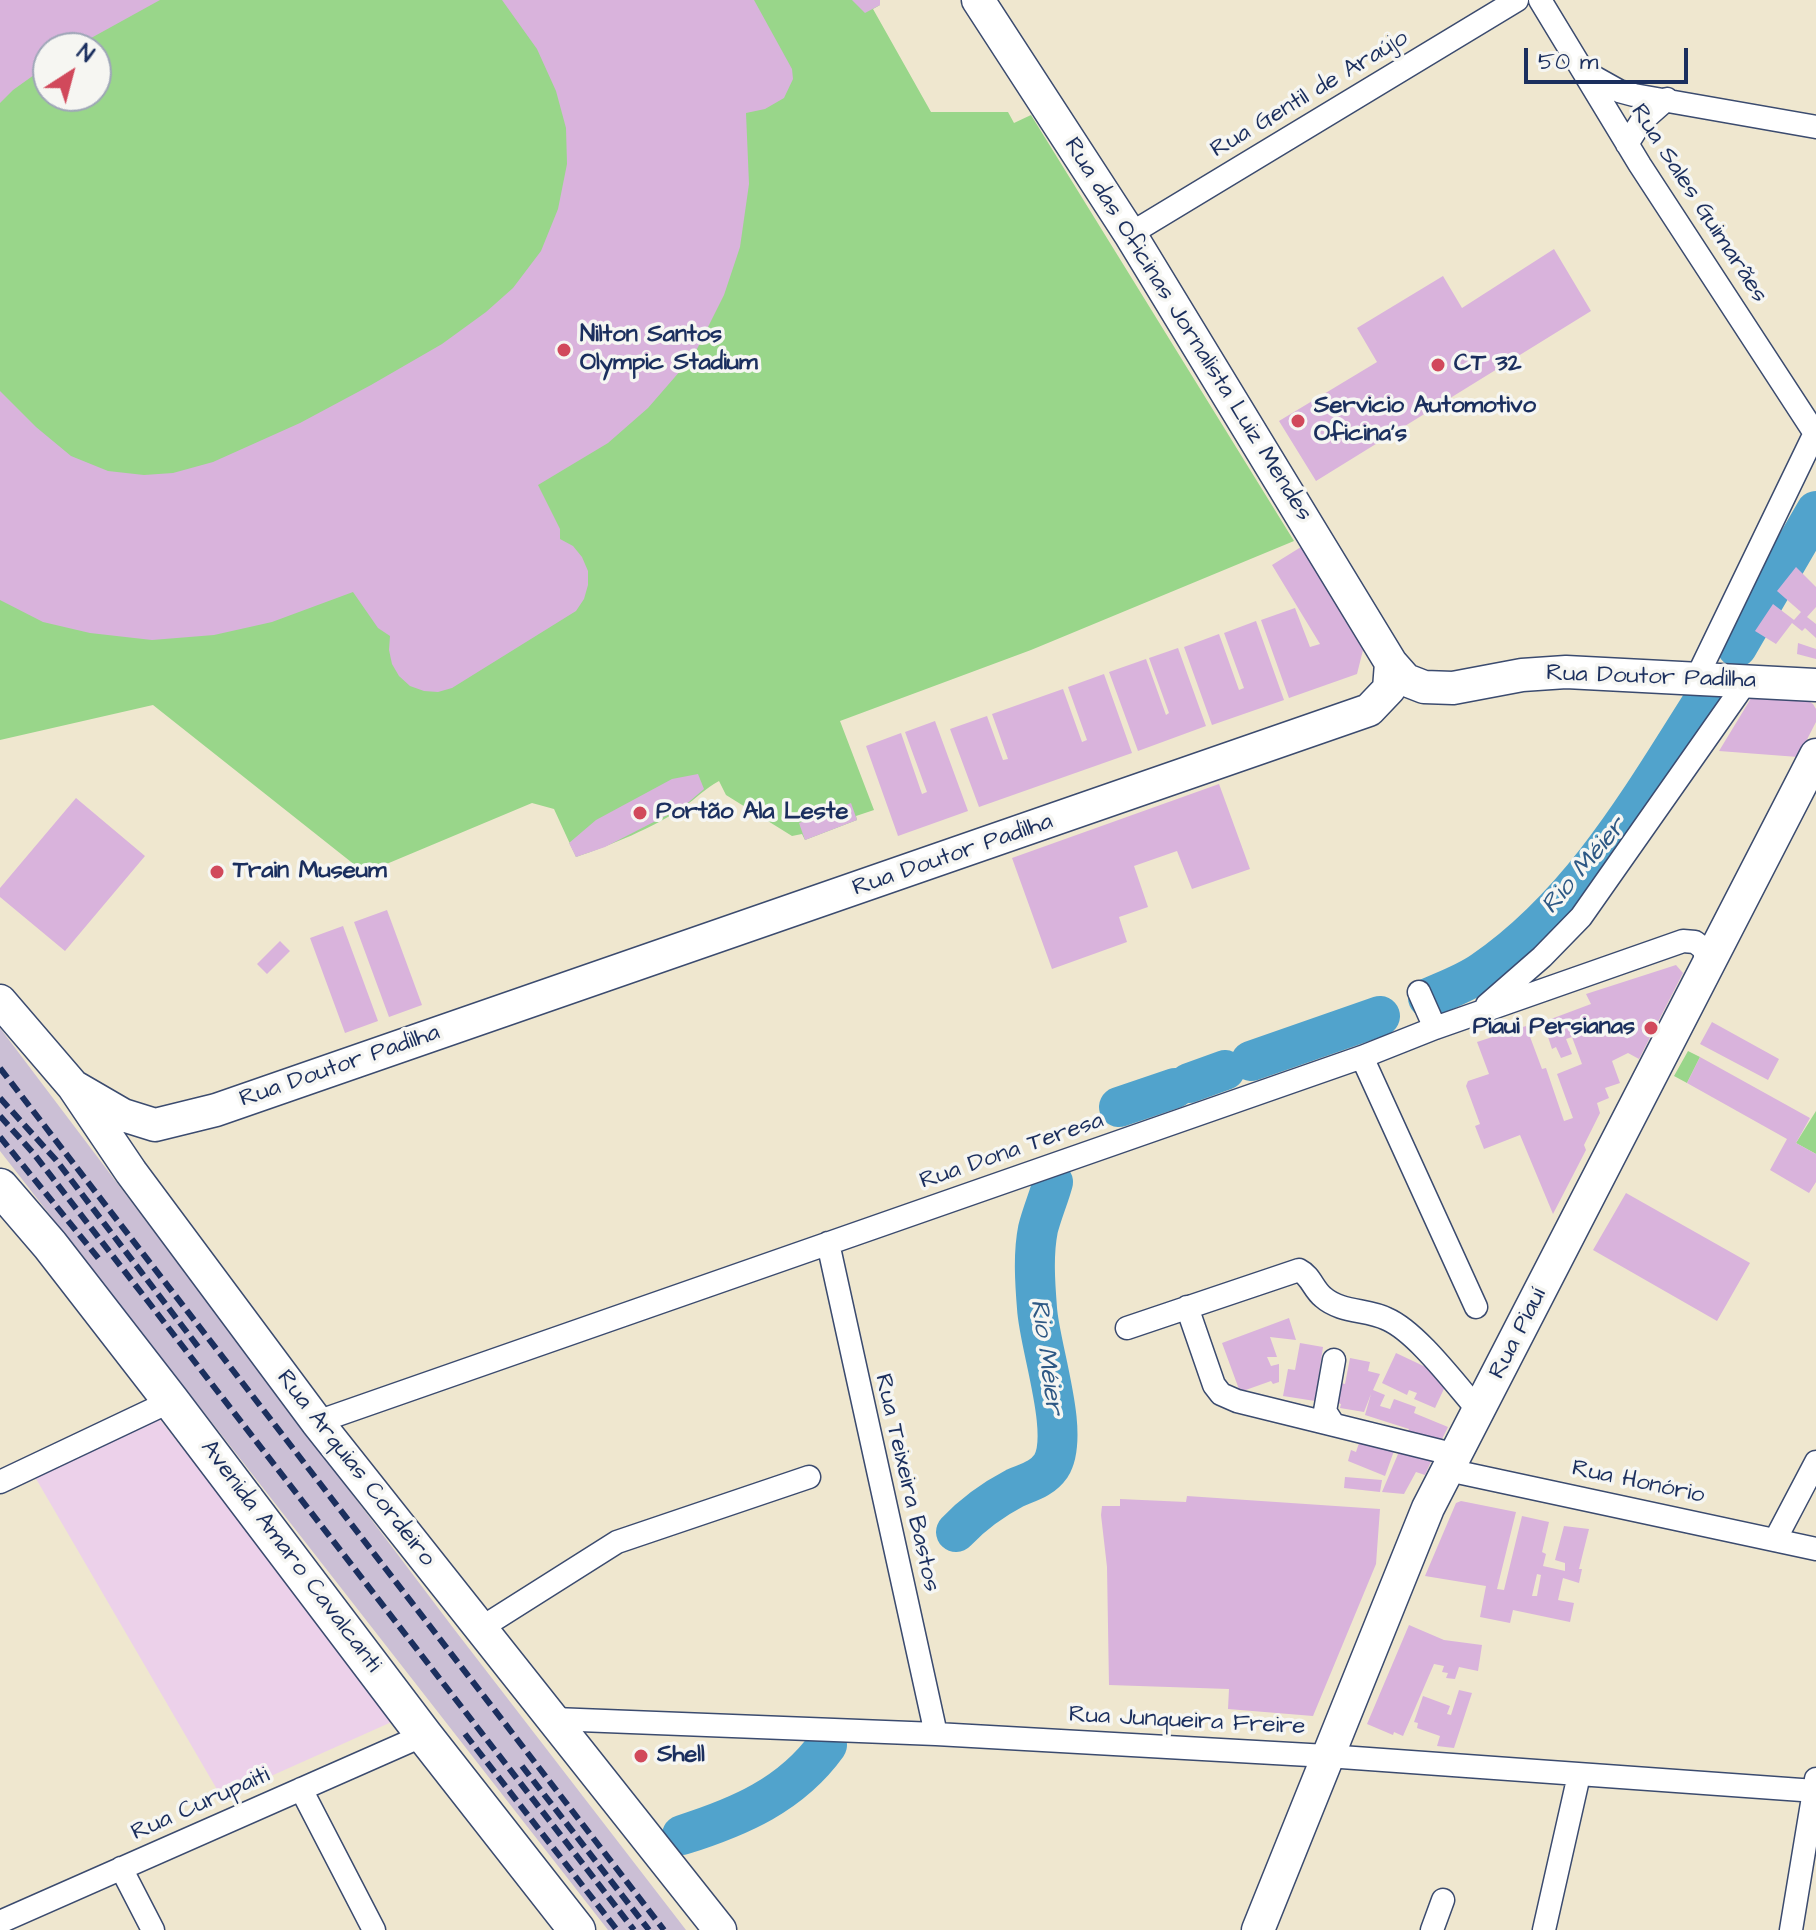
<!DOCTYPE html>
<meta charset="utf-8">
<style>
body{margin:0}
#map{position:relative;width:1816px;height:1930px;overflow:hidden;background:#efe7cf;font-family:"Architects Daughter",sans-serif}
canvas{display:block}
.north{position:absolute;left:32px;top:32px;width:80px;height:80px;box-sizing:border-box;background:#f6f6f2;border:2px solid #9ea6b7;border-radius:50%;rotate:36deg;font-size:22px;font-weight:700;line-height:32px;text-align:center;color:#1b2f5e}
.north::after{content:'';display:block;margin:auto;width:28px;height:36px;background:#d1495b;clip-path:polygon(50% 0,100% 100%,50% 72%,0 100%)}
.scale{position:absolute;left:1524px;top:48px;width:164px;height:36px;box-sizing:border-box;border:4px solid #1b2f5e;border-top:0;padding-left:10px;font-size:24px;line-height:28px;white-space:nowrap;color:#1b2f5e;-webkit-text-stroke:6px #f6f6f2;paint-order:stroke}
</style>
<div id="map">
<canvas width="1816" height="1930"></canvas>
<div class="north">N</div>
<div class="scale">50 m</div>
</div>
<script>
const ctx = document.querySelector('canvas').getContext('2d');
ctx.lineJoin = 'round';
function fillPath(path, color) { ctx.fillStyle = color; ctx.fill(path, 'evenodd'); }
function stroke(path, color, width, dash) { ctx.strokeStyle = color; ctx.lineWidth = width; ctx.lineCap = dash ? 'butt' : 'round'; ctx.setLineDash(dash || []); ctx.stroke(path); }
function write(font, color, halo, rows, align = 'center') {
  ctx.font = font + ' "Architects Daughter",sans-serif'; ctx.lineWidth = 7; ctx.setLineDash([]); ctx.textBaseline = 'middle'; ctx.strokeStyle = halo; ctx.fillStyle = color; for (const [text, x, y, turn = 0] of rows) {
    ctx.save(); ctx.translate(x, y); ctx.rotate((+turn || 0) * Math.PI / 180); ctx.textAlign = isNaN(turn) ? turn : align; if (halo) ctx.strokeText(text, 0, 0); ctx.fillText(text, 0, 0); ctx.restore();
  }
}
fillPath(new Path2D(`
 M158,1417L396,1720L222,1798L35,1477Z`), '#ecd1ea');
fillPath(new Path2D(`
 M0,1028L454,1629L686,1930H608L0,1151Z`), '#cbbfd5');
fillPath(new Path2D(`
 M0,0H880V5L873,9L931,112H1008L1014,123L1031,115L1294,541L1031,650L840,721L874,810L856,816L857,820L805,840L802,834L792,836L726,795L719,781C706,788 696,798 684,807C655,827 609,846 576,857L554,809L532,803L365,873L153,705L0,740ZM48,48H96V96H48Z
 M1688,1051L1700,1057L1687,1083L1674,1076Z
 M1816,1111V1154L1796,1143Z`), '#99d68a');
stroke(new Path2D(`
 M1737,647L1816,511
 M1428,998C1446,990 1466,983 1483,971C1582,903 1642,797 1705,698
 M1251,1061L1380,1016
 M1189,1083L1225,1070
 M1119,1107L1175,1088
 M956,1532C972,1515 994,1499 1015,1488C1029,1482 1042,1479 1051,1466C1071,1434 1039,1346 1037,1308C1035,1283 1033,1254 1038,1229C1042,1213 1049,1197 1053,1182
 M682,1835C739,1817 791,1795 827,1745`), '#51a3cc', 40);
fillPath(new Path2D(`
 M0,0H160L73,48H48V65L13,90L0,103Z
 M502,0H754L792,69L793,79L784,98L765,109L746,113L749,184L740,247L724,295L694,355L648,408L608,443L538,485L560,529V539L573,546L582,557L588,571V585L584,599L576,611L452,688L438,692L424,691L410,686L399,676L392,664L389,650L390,636L378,628L353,592L272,622L214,635L152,640L90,633L43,622L0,600V391L36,427L71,456L108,471L144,475L173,473L213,462L300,423L371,385L442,344L486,312L513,288L541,251L558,209L567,164L566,128L556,91L537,49Z
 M852,0H880V5L865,13Z
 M1554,249L1591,311L1316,481L1279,421L1377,362L1357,328L1443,276L1462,308Z
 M1301,547L1363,650L1357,674L1289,698L1261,620L1295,608L1310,647L1320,644L1272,565Z
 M1796,567L1816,587V607L1807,617L1816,624V638L1805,628L1802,631L1792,623L1776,644L1755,631L1773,604L1794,620L1801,612L1777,591Z
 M1256,621L1284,700L1212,725L1184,647L1219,634L1239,690L1244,688L1224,633Z
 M1798,643L1816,649V659L1797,654Z
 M1178,648L1206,726L1138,751L1109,672L1146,659L1166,715L1169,713L1149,658Z
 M1104,674L1132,753L979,807L950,729L987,716L1003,760L1008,759L992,714L1063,689L1082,742L1087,740L1068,687Z
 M1753,695L1807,700L1813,704L1816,709V722L1798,757L1719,751Z
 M935,721L968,811L898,836L866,746L901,733L922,794L927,792L905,732Z
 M698,774L704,789L683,807L605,847L576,857L569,843L596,820L672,779Z
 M1219,784L1250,869L1192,889L1177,851L1134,866L1148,907L1119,917L1127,942L1052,969L1012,858Z
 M76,798L145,856L65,951L0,897V888Z
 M851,803L857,820L805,840L799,823Z
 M387,910L422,1005L389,1017L354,922Z
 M343,926L378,1021L345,1033L310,938Z
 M280,941L290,951L267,974L257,964Z
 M1676,965L1683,973L1639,1059L1628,1053L1612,1061L1620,1083L1605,1088L1609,1098L1597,1103L1600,1113L1584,1145L1586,1150L1553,1214L1520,1135L1484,1149L1475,1126L1480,1124L1466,1086L1468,1081L1489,1074L1477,1042L1526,1026L1542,1069L1546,1068L1564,1121L1573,1118L1557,1074L1582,1064L1572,1037L1566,1039L1572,1054L1561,1058L1556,1047L1552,1049L1543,1022L1591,1004L1586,994Z
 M1712,1022L1779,1059L1768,1080L1700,1044Z
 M1700,1057L1810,1118L1796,1143L1816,1154V1182L1809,1193L1770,1170L1787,1139L1687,1083Z
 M1626,1193L1750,1263L1717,1321L1593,1250Z
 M1289,1318L1296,1340L1270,1337L1277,1357H1267L1271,1366L1279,1364V1382L1273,1384L1271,1381L1240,1392L1222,1343Z
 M1300,1343L1323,1347L1315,1401L1283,1396L1288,1369L1295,1370Z
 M1396,1353L1449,1378L1435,1408L1414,1399L1417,1393L1409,1390L1407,1395L1382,1383Z
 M1350,1358L1370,1362L1368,1371L1380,1374L1373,1390L1385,1395L1380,1406L1390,1409L1394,1399L1416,1407L1414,1413L1448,1427L1441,1441L1406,1438L1409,1429L1365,1415L1371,1394L1364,1412L1340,1408L1341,1404L1337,1403L1340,1383L1345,1384Z
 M1360,1440L1394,1451L1385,1476L1348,1461L1351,1450L1356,1452Z
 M1401,1447L1433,1457L1425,1475L1416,1472L1404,1494L1382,1492Z
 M1345,1477L1382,1480L1380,1492L1344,1488Z
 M1187,1496L1380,1509L1376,1564L1313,1716L1228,1709L1229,1689L1109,1685L1107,1567L1101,1515L1102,1506H1120V1499L1186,1502Z
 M1461,1501L1516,1512L1497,1589L1504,1590L1522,1516L1549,1522L1542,1552L1546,1554L1543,1566L1565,1571V1563L1555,1560L1564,1526L1589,1529L1579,1569H1582L1579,1583L1563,1578L1558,1600L1574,1603L1570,1622L1513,1610L1510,1623L1480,1617L1486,1586L1425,1576L1456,1503ZM1537,1574L1541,1575L1537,1596H1532Z
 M1409,1625L1444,1640L1482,1645L1478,1671L1459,1667L1455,1679L1446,1678L1448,1673L1442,1672L1444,1666L1434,1664L1403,1736L1394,1732L1393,1735L1367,1724Z
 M1459,1690L1472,1693L1454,1748L1437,1746L1440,1736L1417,1728L1418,1723L1414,1722L1423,1696L1450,1706L1447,1714L1451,1715Z`), '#d9b3dc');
const street = new Path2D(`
 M1540,0L1640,165L1816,435
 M1585,72L1619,91L1634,95L1816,127
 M1627,144L1641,122L1667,99
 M1130,234L1517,0
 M1697,677L1815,433
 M1419,992L1435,1028
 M1487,1005L1542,957L1581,917L1746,682
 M1362,1057L1476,1307
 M828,1243L936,1734
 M1187,1307L1214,1385L1221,1394L1237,1401L1456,1455
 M1127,1328L1299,1270C1311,1276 1313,1289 1323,1297C1341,1313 1367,1309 1387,1319C1417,1332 1456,1385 1479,1411
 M1334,1360L1325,1411L1334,1425
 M317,1422L1362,1057L1435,1028L1683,941L1695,942L1704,949L1707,967
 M1448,1470L1816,1549
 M0,1482L171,1401
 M1775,1540L1816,1462
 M481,1628L617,1542L809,1477
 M554,1719L936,1734L1327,1756L1816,1791
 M301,1789L374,1930
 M121,1868L153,1930
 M0,1922L424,1735
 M1432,1930L1443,1900
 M1544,1930L1579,1775
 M1791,1930L1816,1779`);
const secondary = new Path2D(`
 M978,0L1130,234L1391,663L1406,680L1424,687L1453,688L1522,675L1566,672L1816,685
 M0,1001L73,1086L131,1172L317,1422L720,1930
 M73,1086L123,1115L155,1125L216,1110L1369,710L1389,689L1391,663
 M1258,1930L1428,1508L1816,755`);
const primary = new Path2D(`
 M0,1187L50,1245L171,1401L424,1735L577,1930`);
stroke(street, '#3b4b6f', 25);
stroke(secondary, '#3b4b6f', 35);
stroke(primary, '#3b4b6f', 39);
stroke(street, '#fff', 22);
stroke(secondary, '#fff', 32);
stroke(primary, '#fff', 36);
stroke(new Path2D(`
 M0,1068L664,1930
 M0,1098L56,1160L199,1348
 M0,1116L34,1154L634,1930
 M0,1137L99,1259
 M465,1734L617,1930
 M522,1766L649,1930`), '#1b2f5e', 6, [12, 6]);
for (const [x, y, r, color] of [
 [564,350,8,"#d1495b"],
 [1438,365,8,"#d1495b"],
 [1298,421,8,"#d1495b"],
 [640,813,8,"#d1495b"],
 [217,872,8,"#d1495b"],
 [1651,1028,8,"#d1495b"],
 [641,1756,8,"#d1495b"]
]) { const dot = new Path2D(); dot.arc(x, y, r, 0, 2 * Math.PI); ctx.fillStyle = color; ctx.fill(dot); stroke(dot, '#f6f6f2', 3); }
write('24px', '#1b2f5e', '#f6f6f2', [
 ["Rua Gentil de Araújo",1310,95,-31],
 ["Rua Sales Guimarães",1698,204,57],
 ["Rua das Oficinas Jornalista Luiz Mendes",1187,330,58],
 ["Rua Doutor Padilha",1651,678,2],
 ["Rua Doutor Padilha",953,856,-19],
 ["Rua Doutor Padilha",340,1067,-19],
 ["Rua Dona Teresa",1012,1152,-19],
 ["Rua Piauí",1519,1334,-63],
 ["Rua Arquias Cordeiro",355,1469,52],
 ["Rua Teixeira Bastos",906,1483,77],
 ["Rua Honório",1638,1483,12],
 ["Avenida Amaro Cavalcanti",290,1557,53],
 ["Rua Junqueira Freire",1187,1722,3],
 ["Rua Curupaiti",201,1805,-24]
]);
write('bold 24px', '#1b2f5e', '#f6f6f2', [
 ["Nilton Santos",580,336],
 ["Olympic Stadium",580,364],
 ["CT 32",1454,365],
 ["Servicio Automotivo",1314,407],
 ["Oficina's",1314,435],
 ["Portão Ala Leste",656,813],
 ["Train Museum",233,872],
 ["Piaui Persianas",1635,1028,"right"],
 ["Shell",657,1756]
], 'left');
write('italic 26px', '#2e5884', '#f6f6f2', [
 ["Rio Méier",1585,867,-50],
 ["Rio Méier",1045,1357,82]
]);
</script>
